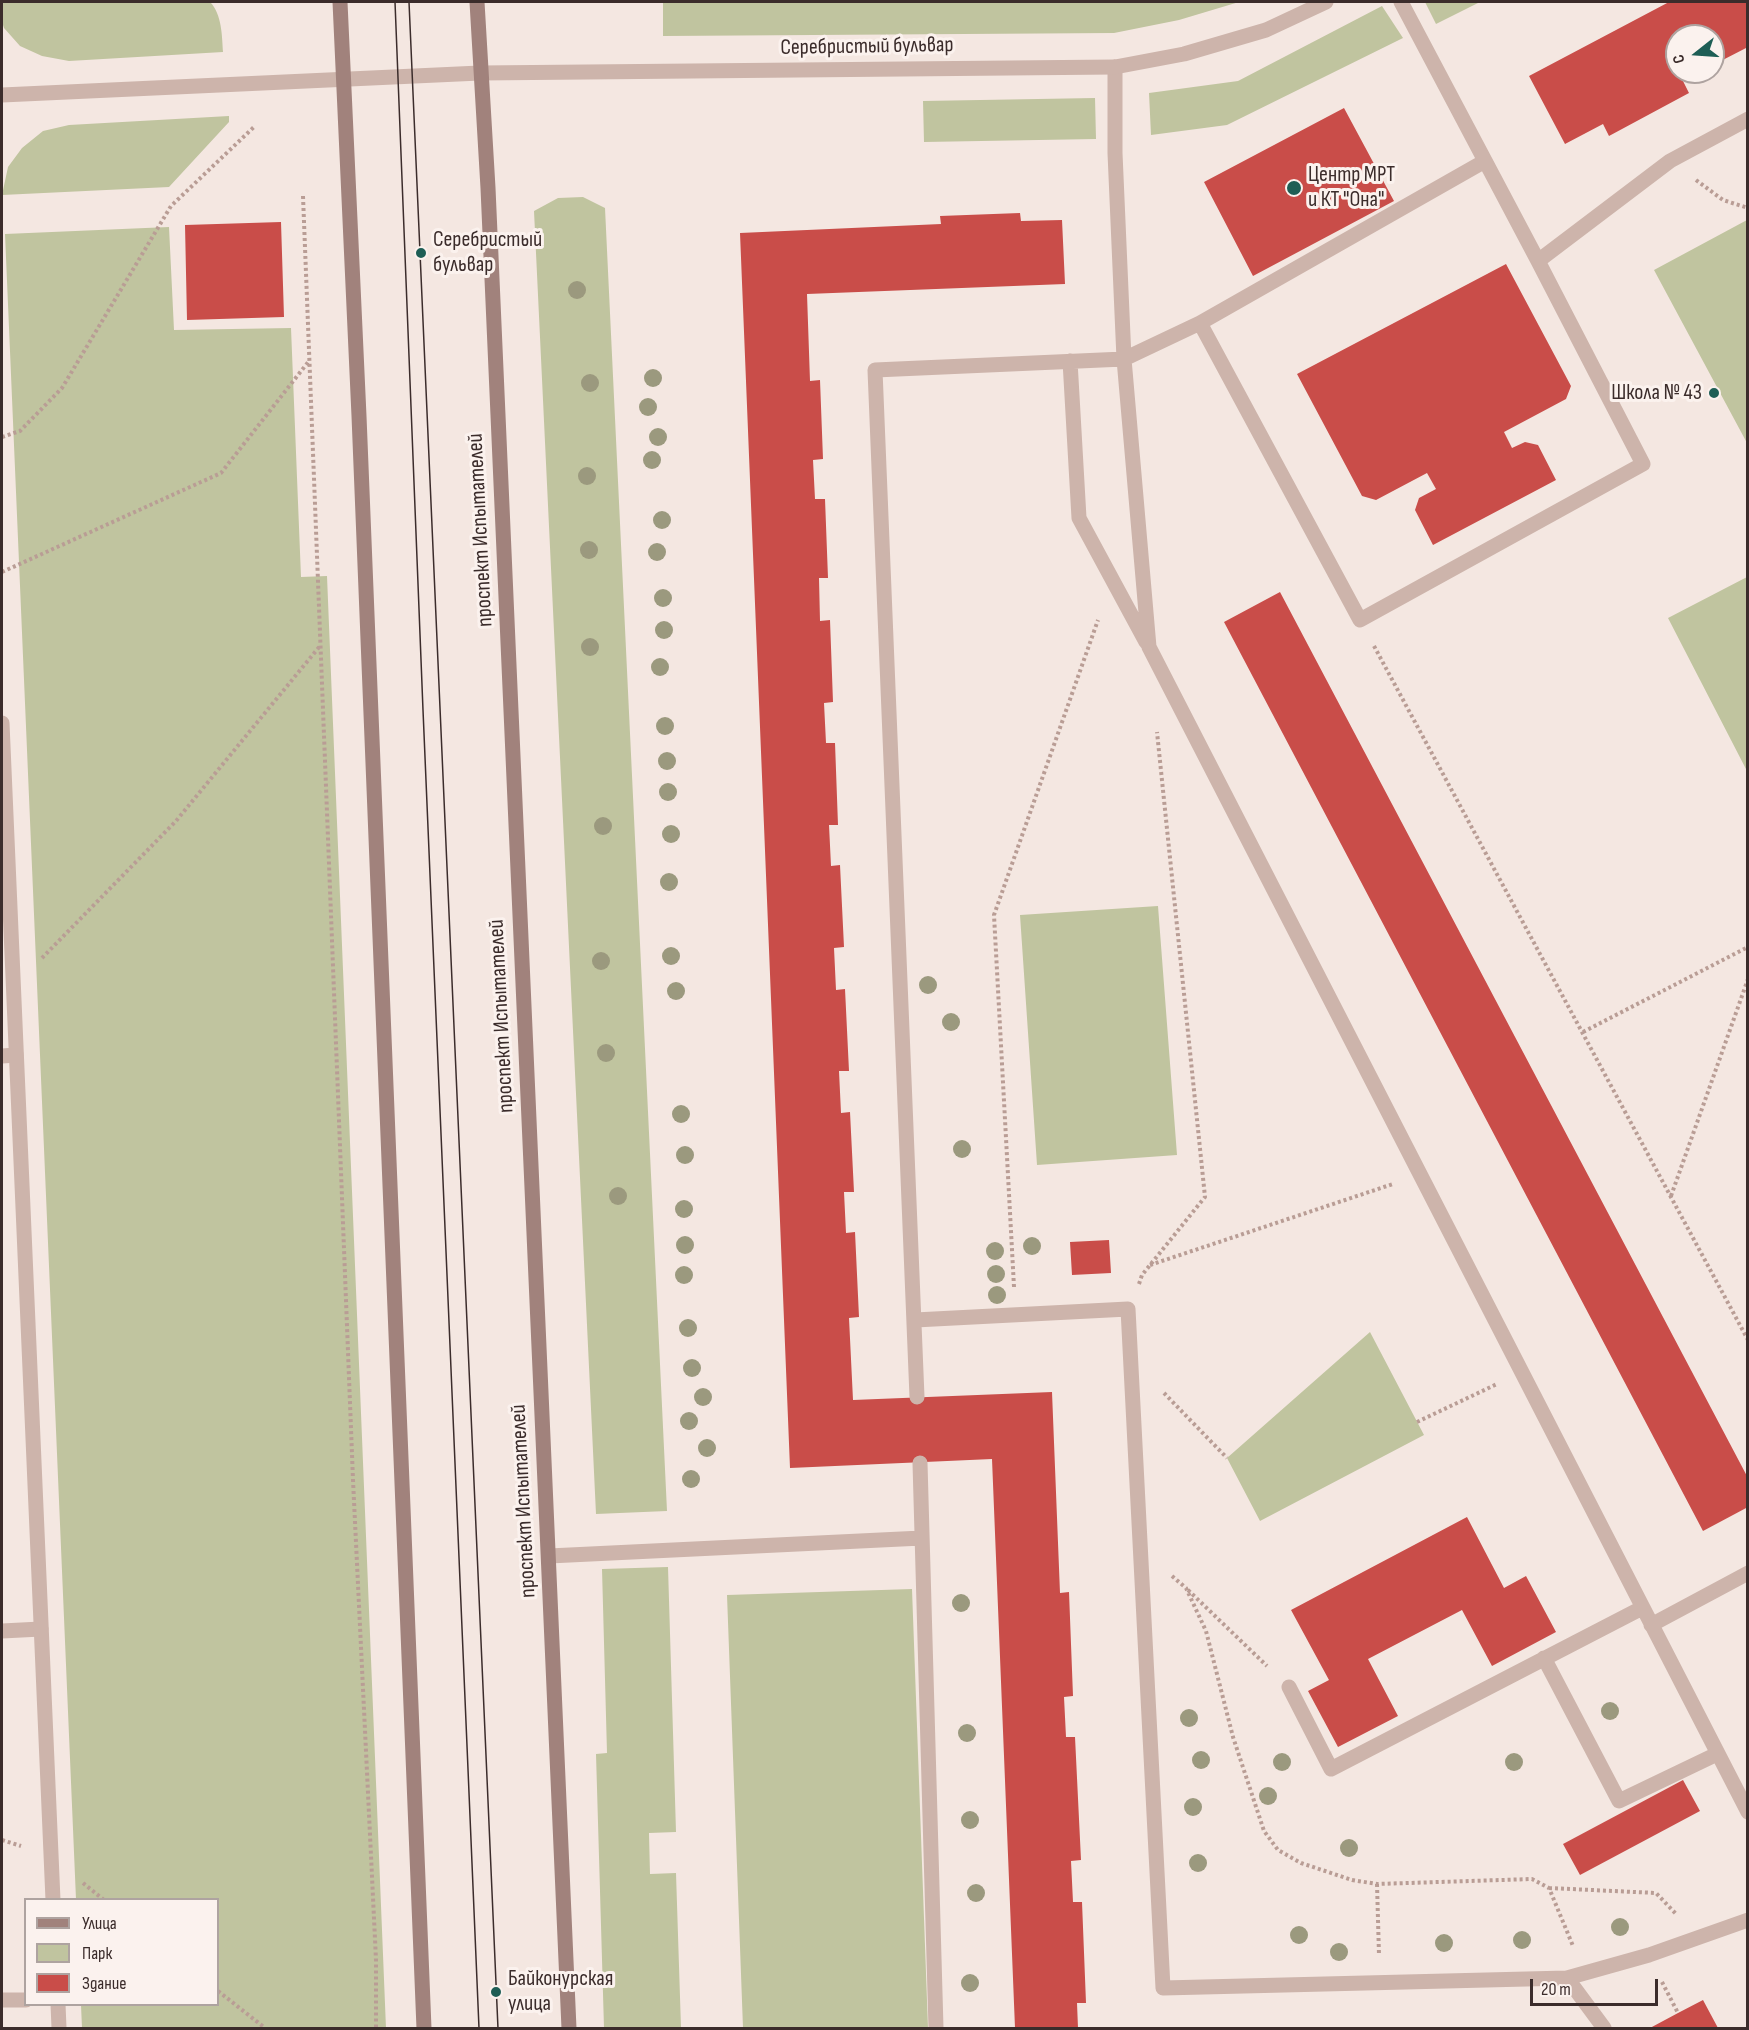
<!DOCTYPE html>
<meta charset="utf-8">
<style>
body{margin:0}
#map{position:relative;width:1749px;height:2030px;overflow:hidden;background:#f4e7e1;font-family:"Sofia Sans Condensed",sans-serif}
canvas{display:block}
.frame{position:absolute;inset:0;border:3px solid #3b2c2b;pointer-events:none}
.legend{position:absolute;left:24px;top:1898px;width:195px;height:108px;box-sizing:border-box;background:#fbf2ee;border:2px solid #aea3a0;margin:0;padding:8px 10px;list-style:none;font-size:18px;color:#3b2c2b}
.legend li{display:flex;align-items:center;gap:12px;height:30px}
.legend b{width:30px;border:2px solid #aea3a0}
.north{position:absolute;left:1665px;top:24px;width:60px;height:60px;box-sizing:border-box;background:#fbf2ee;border:2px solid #aea3a0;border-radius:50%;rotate:253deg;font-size:16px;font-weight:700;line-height:24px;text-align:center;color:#3b2c2b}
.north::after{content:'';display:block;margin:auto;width:21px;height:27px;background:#1e5e55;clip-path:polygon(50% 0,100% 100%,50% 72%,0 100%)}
.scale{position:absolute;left:1530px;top:1979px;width:128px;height:27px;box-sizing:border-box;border:3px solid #3b2c2b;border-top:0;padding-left:8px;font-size:18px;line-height:21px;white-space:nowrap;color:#3b2c2b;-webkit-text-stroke:4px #fbf2ee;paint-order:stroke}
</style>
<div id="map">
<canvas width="1749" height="2030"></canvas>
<div class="frame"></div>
<ul class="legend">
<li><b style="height:8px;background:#a1827c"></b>Улица</li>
<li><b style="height:16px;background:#c0c49f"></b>Парк</li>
<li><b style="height:16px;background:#c94d49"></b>Здание</li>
</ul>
<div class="north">С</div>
<div class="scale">20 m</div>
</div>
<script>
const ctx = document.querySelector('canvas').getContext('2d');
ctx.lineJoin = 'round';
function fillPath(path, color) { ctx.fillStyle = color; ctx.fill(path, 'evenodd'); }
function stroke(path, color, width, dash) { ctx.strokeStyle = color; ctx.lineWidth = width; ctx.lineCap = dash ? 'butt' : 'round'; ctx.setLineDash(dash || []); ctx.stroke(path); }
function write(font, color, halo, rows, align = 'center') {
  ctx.font = font + ' "Sofia Sans Condensed",sans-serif'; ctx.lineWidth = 6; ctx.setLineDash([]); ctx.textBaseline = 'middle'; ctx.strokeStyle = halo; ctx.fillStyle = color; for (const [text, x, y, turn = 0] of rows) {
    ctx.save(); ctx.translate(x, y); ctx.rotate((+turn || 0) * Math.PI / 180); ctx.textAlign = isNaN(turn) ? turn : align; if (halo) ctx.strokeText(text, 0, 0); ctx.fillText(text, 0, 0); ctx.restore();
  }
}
fillPath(new Path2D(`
 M2,2H210C222,14 222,36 223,52L69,61L42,56L20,46L4,28L2,22Z
 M716,2H1239L1179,20L1114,33L663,36V3Z
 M1425,2H1480L1436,24Z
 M1382,6L1403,38L1227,125L1151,135L1149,93L1238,81Z
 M1095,98L1096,139L924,142L923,101Z
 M229,116V122L169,187L2,195L8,167L22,148L43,131L69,125Z
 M583,197L605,208L667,1511L596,1514L534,211L558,198Z
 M1747,220V443L1654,270Z
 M169,227L174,330L291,328L301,577L327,576L386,2028H82L81,2005L218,2004V1900L76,1899L5,234Z
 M1747,577V771L1668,618Z
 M1158,906L1177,1155L1037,1165L1020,915Z
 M1370,1332L1424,1435L1260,1521L1227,1458Z
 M668,1567L676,1832L649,1833L650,1874L676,1873L681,2028H604L596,1754L607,1753L602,1569Z
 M912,1589L928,2028H743L727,1595Z`), '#c0c49f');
fillPath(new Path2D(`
 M1669,2H1748V47L1713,65V36H1677V72H1700L1683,81L1689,93L1609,136L1603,124L1565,144L1529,76Z
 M1344,108L1394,201L1253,276L1204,182Z
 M1020,213L1021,221L1062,220L1065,284L807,294L810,381L820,380L823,459L813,460L815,499H825L828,578H819L820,621L830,620L833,702L824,703L826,743H835L838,825H829L831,866L840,865L844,947L834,948L836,990L845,989L849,1071H839L841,1113L850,1112L854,1192H844L846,1233L855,1232L859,1317L849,1318L853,1400L1052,1392L1060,1593L1069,1592L1073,1696L1064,1697L1066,1737H1075L1081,1860L1071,1861L1073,1902H1082L1086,2003H1077L1078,2028H1015L992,1459L790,1468L740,233L941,224L940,216Z
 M281,222L284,317L187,320L185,225Z
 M1506,264L1571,386L1566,399L1504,432L1512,448L1525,442L1538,445L1556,480L1433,545L1415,510L1419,498L1436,489L1427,473L1376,500L1362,496L1297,374Z
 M1280,592L1748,1478V1507L1703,1531L1224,622Z
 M1109,1240L1111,1273L1072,1275L1070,1242Z
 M1467,1517L1504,1588L1526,1576L1556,1632L1492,1666L1462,1610L1368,1659L1398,1716L1338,1747L1308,1691L1329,1680L1291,1610Z
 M1683,1780L1700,1811L1580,1875L1563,1844Z
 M1703,2000L1718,2028H1650L1678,2013Z`), '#c94d49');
stroke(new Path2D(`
 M1696,180L1723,200L1748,208
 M303,196L353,1480L376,1960V2028
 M2,437L20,431L62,388L171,206L255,126
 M2,572L221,473L309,361
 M1374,646L1748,1340
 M42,958L176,821L320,646
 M1583,1032L1748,947
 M1671,1196L1748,979
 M1150,1265L1393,1184
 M1139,1284L1142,1275L1205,1197L1157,732
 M1014,1287L994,915L1098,620
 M1164,1393L1227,1458
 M1417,1422L1497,1384
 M1172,1576L1186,1588L1206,1631L1233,1737L1264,1831L1278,1850L1301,1863L1352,1880L1377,1884L1532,1879L1549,1888L1573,1946
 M1188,1590L1267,1666
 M2,1840L21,1846
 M83,1883L104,1900
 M1377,1884L1379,1955
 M1549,1888L1656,1893L1677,1915
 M1662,1982L1678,2013
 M218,1991L265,2028`), '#b99d95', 4, [3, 3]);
stroke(new Path2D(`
 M1115,67V153L1124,359L1149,647L1748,1812
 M1538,261L1670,161L1748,119
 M1200,323L1360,620L1643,464L1538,261L1401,2
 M1070,361L1079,518L1146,642
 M2,1056L16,1055
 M915,1320L1128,1309L1163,1988L1567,1978L1649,1955L1748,1920
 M917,1397L875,370L1124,359L1200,323L1485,161
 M920,1463L936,2028
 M549,1556L922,1538
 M1651,1625L1748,1573
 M2,1631L41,1629
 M1544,1658L1619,1801L1717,1754
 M1289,1687L1331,1769L1642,1608
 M1567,1978L1604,2028
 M2,2000H26`), '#cdb4ab', 15);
stroke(new Path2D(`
 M2,95L480,73L1115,67L1184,54L1266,30L1326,2
 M2,723L53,1900
 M58,2004L59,2028`), '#cdb4ab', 15);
stroke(new Path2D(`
 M340,2L359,416L424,2028
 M477,2L488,188L569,2028`), '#a1827c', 15);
stroke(new Path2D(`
 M395,2L423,710L479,2028
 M409,2L498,2028`), '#3b2c2b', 1.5);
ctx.fillStyle = '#9b997e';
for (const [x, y] of [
 [577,290],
 [653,378],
 [590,383],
 [648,407],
 [658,437],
 [652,460],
 [587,476],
 [662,520],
 [589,550],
 [657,552],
 [663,598],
 [664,630],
 [590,647],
 [660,667],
 [665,726],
 [667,761],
 [668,792],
 [603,826],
 [671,834],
 [669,882],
 [671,956],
 [601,961],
 [928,985],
 [676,991],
 [951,1022],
 [606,1053],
 [681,1114],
 [962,1149],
 [685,1155],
 [618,1196],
 [684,1209],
 [685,1245],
 [1032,1246],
 [995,1251],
 [996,1274],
 [684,1275],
 [997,1295],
 [688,1328],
 [692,1368],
 [703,1397],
 [689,1421],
 [707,1448],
 [691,1479],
 [961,1603],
 [1610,1711],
 [1189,1718],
 [967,1733],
 [1201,1760],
 [1282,1762],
 [1514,1762],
 [1268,1796],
 [1193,1807],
 [970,1820],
 [1349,1848],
 [1198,1863],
 [976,1893],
 [1620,1927],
 [1299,1935],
 [1522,1940],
 [1444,1943],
 [1339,1952],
 [970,1983]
]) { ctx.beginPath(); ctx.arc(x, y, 9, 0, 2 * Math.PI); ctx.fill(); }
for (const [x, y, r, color] of [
 [1294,188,8,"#1e5e55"],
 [421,253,6,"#1e5e55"],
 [1714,393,6,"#1e5e55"],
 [496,1992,6,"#1e5e55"]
]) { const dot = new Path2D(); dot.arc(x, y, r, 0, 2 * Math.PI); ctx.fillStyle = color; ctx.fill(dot); stroke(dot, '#fbf2ee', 2); }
write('22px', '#3b2c2b', '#fbf2ee', [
 ["Серебристый бульвар",867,47,-1],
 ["проспект Испытателей",481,530,-93],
 ["проспект Испытателей",502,1016,-93],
 ["проспект Испытателей",524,1501,-93]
]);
write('22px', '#3b2c2b', '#fbf2ee', [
 ["Центр МРТ",1308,175],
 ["и КТ \"Она\"",1308,200],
 ["Серебристый",433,240],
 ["бульвар",433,265],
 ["Школа № 43",1702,393,"right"],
 ["Байконурская",508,1979],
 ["улица",508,2004]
], 'left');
</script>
